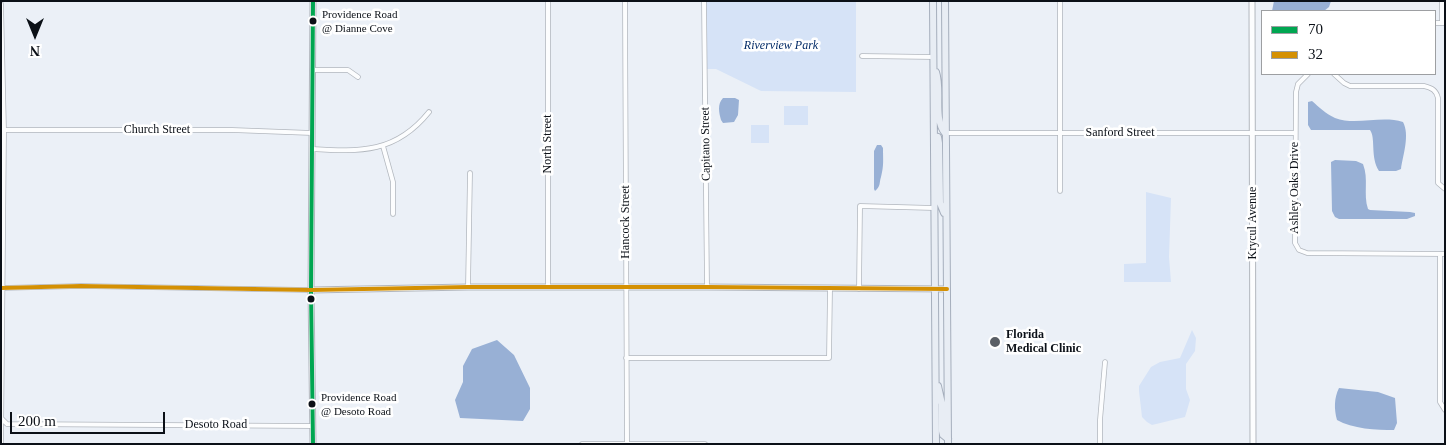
<!DOCTYPE html>
<style>
body{margin:0}
#map{position:relative;width:1446px;height:445px;overflow:hidden;background:#ebf0f7;font-family:"Times New Roman",serif}
canvas{display:block}
.frame{position:absolute;inset:0;border:2px solid #0b1017;pointer-events:none}
.legend{position:absolute;left:1261px;top:10px;width:175px;height:65px;box-sizing:border-box;background:#fff;border:1px solid #9d9fa2;margin:0;padding:6px 9px;list-style:none;font-size:15px;color:#0b1017}
.legend li{display:flex;align-items:center;gap:10px;height:25px}
.legend b{width:25px;border:1px solid #9d9fa2}
.north{position:absolute;left:10px;top:10px;width:50px;height:50px;-webkit-text-stroke:4px #fff;paint-order:stroke;rotate:180deg;font-size:14px;font-weight:700;line-height:20px;text-align:center;color:#0b1017}
.north::after{content:'';display:block;margin:auto;width:18px;height:22px;background:#0b1017;clip-path:polygon(50% 0,100% 100%,50% 72%,0 100%)}
.scale{position:absolute;left:10px;top:412px;width:155px;height:22px;box-sizing:border-box;border:2px solid #0b1017;border-top:0;padding-left:6px;font-size:15px;line-height:18px;white-space:nowrap;color:#0b1017;-webkit-text-stroke:4px #fff;paint-order:stroke}
</style>
<div id="map">
<canvas width="1446" height="445"></canvas>
<div class="frame"></div>
<ul class="legend">
<li><b style="height:6px;background:#00a651"></b>70</li>
<li><b style="height:6px;background:#d49003"></b>32</li>
</ul>
<div class="north">N</div>
<div class="scale">200 m</div>
</div>
<script>
const ctx = document.querySelector('canvas').getContext('2d');
ctx.lineJoin = 'round';
function fillPath(path, color) { ctx.fillStyle = color; ctx.fill(path, 'evenodd'); }
function stroke(path, color, width, dash) { ctx.strokeStyle = color; ctx.lineWidth = width; ctx.lineCap = dash ? 'butt' : 'round'; ctx.setLineDash(dash || []); ctx.stroke(path); }
function write(font, color, halo, rows, align = 'center') {
  ctx.font = font + ' "Times New Roman",serif'; ctx.lineWidth = 5; ctx.setLineDash([]); ctx.textBaseline = 'middle'; ctx.strokeStyle = halo; ctx.fillStyle = color; for (const [text, x, y, turn = 0] of rows) {
    ctx.save(); ctx.translate(x, y); ctx.rotate((+turn || 0) * Math.PI / 180); ctx.textAlign = isNaN(turn) ? turn : align; if (halo) ctx.strokeText(text, 0, 0); ctx.fillText(text, 0, 0); ctx.restore();
  }
}
fillPath(new Path2D(`
 M706,1H856V92L761,91L716,69H706Z
 M784,106H808V125H784Z
 M751,125H769V143H751Z
 M1146,192L1171,198L1169,257L1171,282H1124V264L1146,263Z
 M1192,330L1196,338L1195,351L1186,364V389L1190,400L1185,417L1152,425L1147,422L1142,417L1139,391V386L1151,367L1160,362L1180,358Z`), '#d6e3f7');
fillPath(new Path2D(`
 M1274,1H1331L1329,7L1324,11H1272Z
 M723,98H735L739,100L738,115L734,122L723,123L721,120C719,113 717,104 723,98Z
 M1312,101C1319,107 1326,114 1335,118C1356,126 1381,115 1403,122C1410,135 1403,155 1401,169L1396,171H1379C1370,157 1376,138 1370,130H1311L1308,125V102Z
 M877,145H881L883,148C883,161 884,165 881,177C879,183 881,186 875,191L874,189V151Z
 M1335,160L1356,161L1363,164C1369,179 1363,194 1368,209L1370,210L1410,212L1415,213V216L1407,219H1339L1335,217L1332,211L1331,162Z
 M497,340L514,355L530,388V409L523,421L460,418L455,400L463,382V366L472,349Z
 M1339,388L1378,392L1395,398L1397,423L1394,430C1377,430 1352,429 1337,420C1334,409 1334,398 1339,388Z`), '#98b0d5');
const minor = new Path2D(`
 M548,1V287
 M625,1L627,443
 M704,1L707,287
 M1,4L4,131L1,444
 M1435,23H1445
 M1442,23V1
 M862,56L934,57
 M312,70H348L358,77
 M1308,74L1298,84L1296,92L1295,243L1299,250L1307,253L1445,254
 M1334,74L1344,83L1350,86H1424C1432,88 1436,90 1438,98V183L1445,189
 M1,130H232L312,133
 M945,133H1295
 M383,146L393,182V214
 M312,149C361,152 396,153 429,112
 M1060,191V1
 M1440,254V402L1445,410
 M468,287L470,173
 M1,288L81,286L311,290
 M859,289L860,206L934,208
 M626,358H829L830,289
 M2,419L7,424L313,426
 M582,444H705
 M1100,444V420L1105,362`);
const tertiary = new Path2D(`
 M1252,1L1253,444
 M311,290L468,287H707L947,289
 M313,444L311,290L313,1`);
const primary = new Path2D(`
 M933,1L936,444
 M945,1L948,444
 M936,72C942,90 933,119 945,133
 M934,136L938,137L939,143L940,203L944,213
 M938,386L942,404V431L943,435L948,439`);
stroke(minor, '#b2b7be', 5.5);
stroke(tertiary, '#b2b7be', 7);
stroke(primary, '#a5aebc', 8);
stroke(minor, '#fcfdfe', 4);
stroke(tertiary, '#fcfdfe', 5);
stroke(primary, '#e8edf4', 6);
stroke(new Path2D(`
 M313,444L311,290L313,1`), '#00a651', 4);
stroke(new Path2D(`
 M1,288L81,286L311,290L468,287H707L947,289`), '#d49003', 4);
for (const [x, y, r, color] of [
 [313,21,4.5,"#0b1017"],
 [311,299,4.5,"#0b1017"],
 [995,342,6,"#595e65"],
 [312,404,4.5,"#0b1017"]
]) { const dot = new Path2D(); dot.arc(x, y, r, 0, 2 * Math.PI); ctx.fillStyle = color; ctx.fill(dot); stroke(dot, '#fff', 2); }
write('11px', '#0b1017', '#fff', [
 ["Providence Road",322,15],
 ["@ Dianne Cove",322,29],
 ["Providence Road",321,398],
 ["@ Desoto Road",321,412]
], 'left');
write('italic 12px', '#032b67', '#fff', [
 ["Riverview Park",781,46]
]);
write('12px', '#0b1017', '#fff', [
 ["Church Street",157,130],
 ["Sanford Street",1120,133],
 ["North Street",548,144,-90],
 ["Capitano Street",706,144,-91],
 ["Ashley Oaks Drive",1295,188,-90],
 ["Hancock Street",626,222,-90],
 ["Krycul Avenue",1253,223,-90],
 ["Desoto Road",216,425]
]);
write('bold 12px', '#0b1017', '#fff', [
 ["Florida",1006,335],
 ["Medical Clinic",1006,349]
], 'left');
</script>
